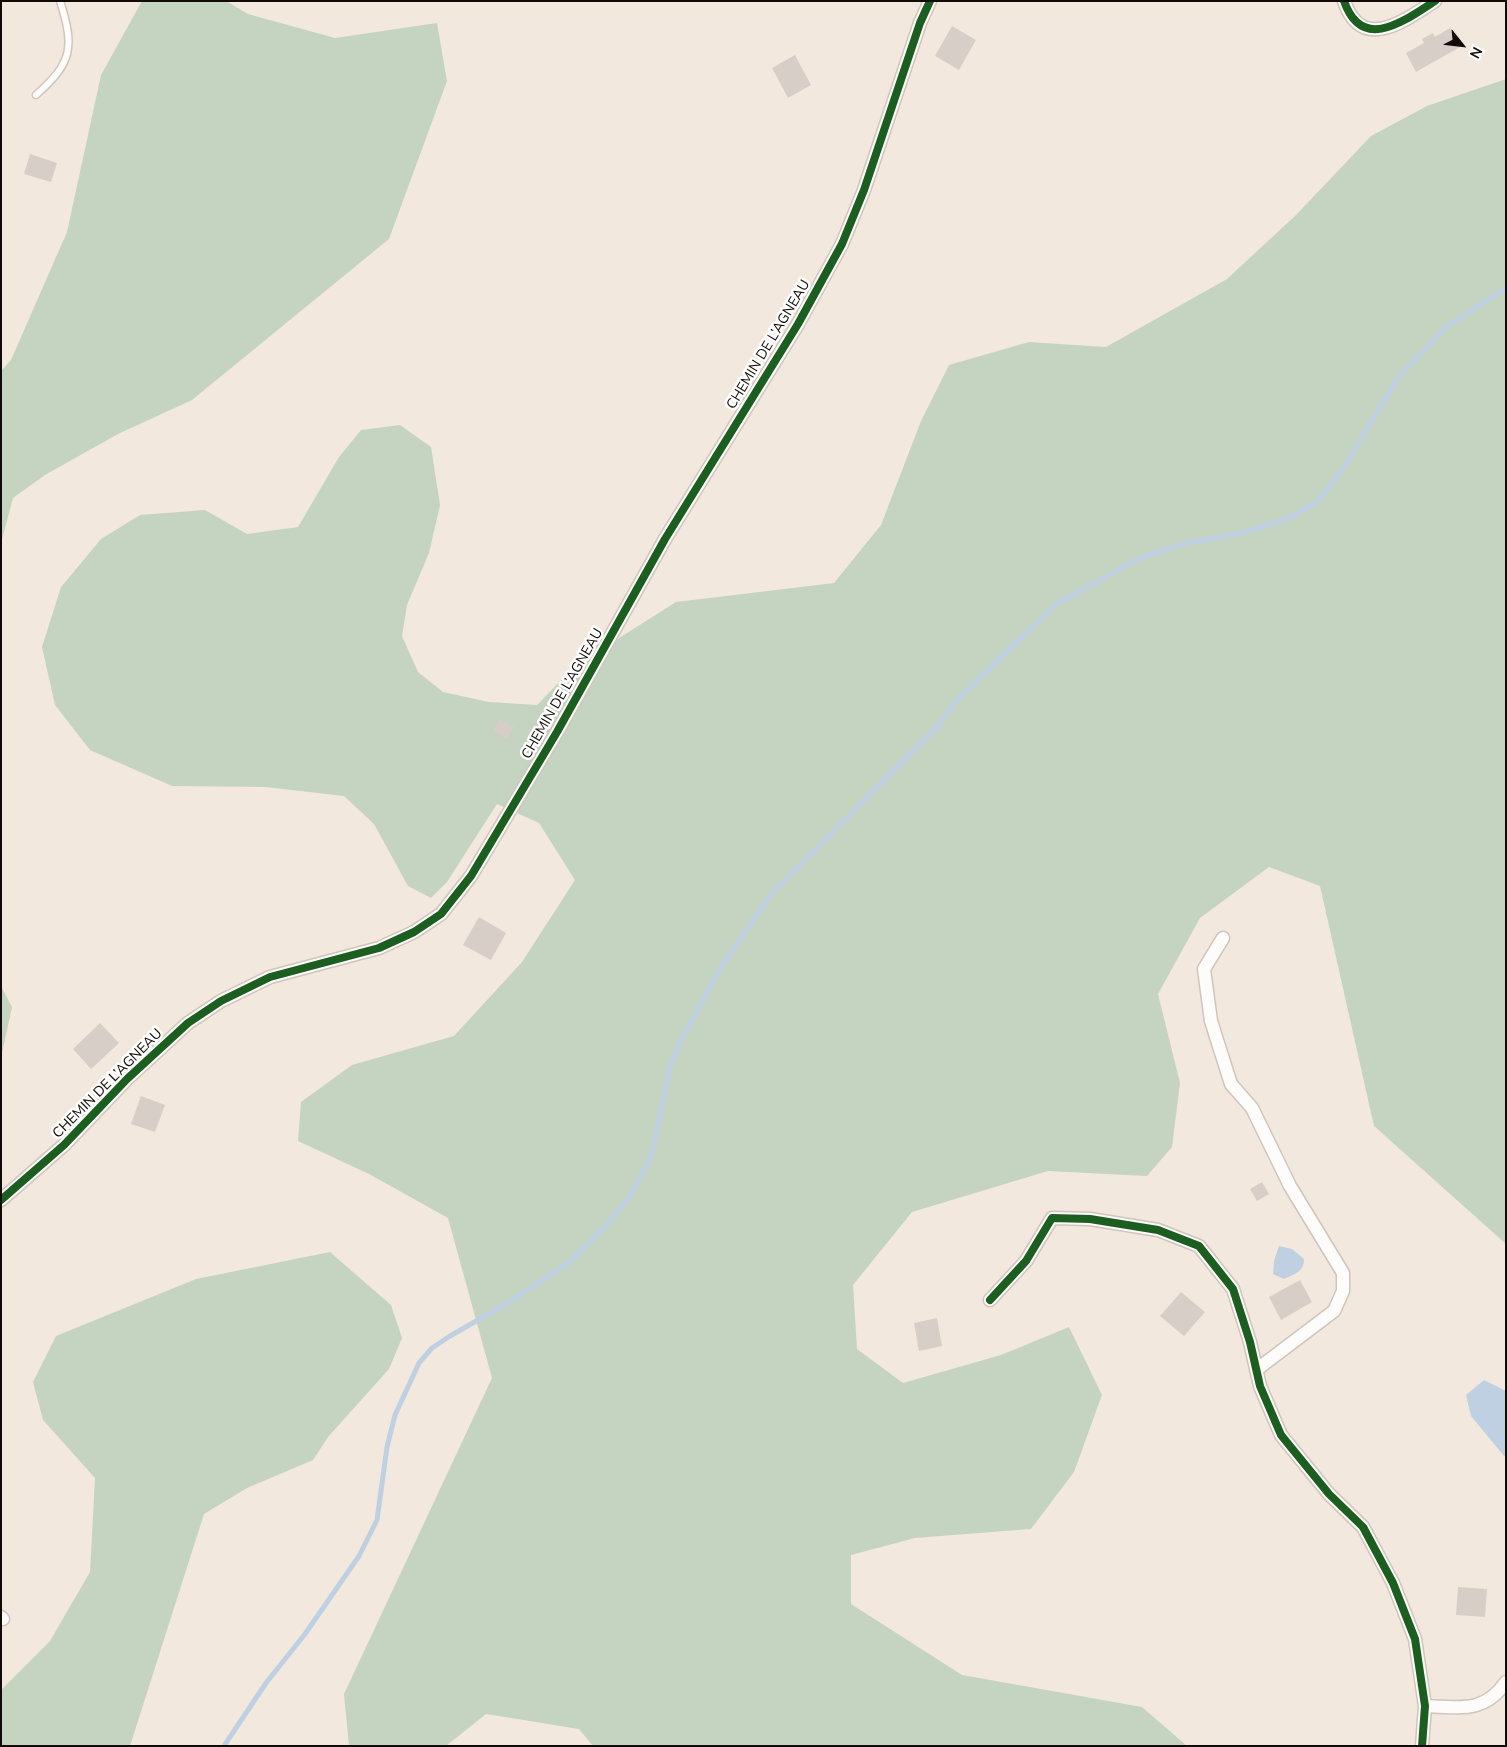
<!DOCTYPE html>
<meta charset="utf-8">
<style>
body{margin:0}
#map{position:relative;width:1507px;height:1747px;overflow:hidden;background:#f3e8de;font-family:"Nunito Sans",sans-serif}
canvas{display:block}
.frame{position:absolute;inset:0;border:2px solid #110a05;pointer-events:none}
.north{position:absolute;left:1437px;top:20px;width:50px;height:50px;-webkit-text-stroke:4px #fff;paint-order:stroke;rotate:119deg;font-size:14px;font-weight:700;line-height:20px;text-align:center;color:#110a05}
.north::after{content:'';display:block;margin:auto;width:18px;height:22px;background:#110a05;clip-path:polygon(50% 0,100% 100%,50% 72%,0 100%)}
</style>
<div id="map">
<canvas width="1507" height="1747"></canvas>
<div class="frame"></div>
<div class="north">N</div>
</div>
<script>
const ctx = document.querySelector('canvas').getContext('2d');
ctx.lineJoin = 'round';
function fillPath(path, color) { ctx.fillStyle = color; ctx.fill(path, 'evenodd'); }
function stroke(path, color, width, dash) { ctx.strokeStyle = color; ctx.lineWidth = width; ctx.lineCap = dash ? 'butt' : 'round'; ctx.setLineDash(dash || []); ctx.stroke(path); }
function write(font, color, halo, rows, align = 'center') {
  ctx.font = font + ' "Nunito Sans",sans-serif'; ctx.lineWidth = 5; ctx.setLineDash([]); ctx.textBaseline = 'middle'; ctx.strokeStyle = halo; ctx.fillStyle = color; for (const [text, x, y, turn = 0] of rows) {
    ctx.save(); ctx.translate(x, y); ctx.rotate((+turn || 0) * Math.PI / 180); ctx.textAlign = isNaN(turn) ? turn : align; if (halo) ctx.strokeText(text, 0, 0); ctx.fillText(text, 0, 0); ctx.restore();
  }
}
fillPath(new Path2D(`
 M142,1H226L248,14L335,38L437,23L447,81L389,239L192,400L118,434L45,475L13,498L1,543V371L11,360L67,232L101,75Z
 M1506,79V1244L1374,1126L1320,886L1269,867L1200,918L1158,994L1180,1083L1172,1147L1147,1176L1048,1171L912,1212L853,1285L857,1349L903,1383L1001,1355L1069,1327L1102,1395L1074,1472L1031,1529L915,1538L851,1555V1604L962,1675L1142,1707L1187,1746H593L579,1729L486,1714L446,1746H349L344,1694L492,1378L448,1218L369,1174L298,1141L301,1102L352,1065L454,1036L522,962L575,880L539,823L497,804L447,882L431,898L408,886L374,824L344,796L266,787L172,786L90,750L55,705L42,647L61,587L101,539L140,515L205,510L247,534L298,527L339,457L361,430L400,425L431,447L440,505L429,553L407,605L402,636L418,672L443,692L489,702L537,705L575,666L676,602L834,583L881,525L921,421L949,365L1029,342L1106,347L1227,279L1296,215L1371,136L1427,106Z
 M1,986L12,1007L1,1058Z
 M330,1252L391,1305L402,1338L389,1369L328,1437L313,1460L247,1488L204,1514L130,1746H1V1690L50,1641L90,1572L95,1478L43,1420L33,1382L56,1336L196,1279Z`), '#c4d4c1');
fillPath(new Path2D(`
 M1279,1246L1292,1249L1304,1259C1304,1272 1294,1274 1284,1279L1273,1274L1274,1261Z
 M1484,1380L1506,1391V1454L1504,1456L1471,1416L1466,1395Z`), '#bed0e2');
stroke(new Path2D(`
 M224,1746L266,1683L305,1634L359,1556L377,1520L387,1447L395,1415L419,1363L432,1348L450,1336L506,1304L567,1264L602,1230L630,1196L651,1157L670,1066L680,1042L721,967L772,893L937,727L955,702L1056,604L1140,558L1183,544L1242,533L1271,524L1287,519L1318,501L1343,469L1399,376L1446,327L1506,288`), '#bed0e2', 5);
fillPath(new Path2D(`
 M952,26L976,40L959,70L935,56Z
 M1450,28L1460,47L1416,72L1406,53L1424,43L1422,39L1433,33L1435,37Z
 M795,55L811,85L788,98L772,68Z
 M30,154L57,163L51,182L24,174Z
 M499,719L514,727L507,739L493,731Z
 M479,917L506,933L491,960L463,945Z
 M100,1023L119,1043L91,1069L73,1049Z
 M141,1096L165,1105L155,1132L131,1124Z
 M1262,1182L1269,1194L1257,1201L1250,1189Z
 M1300,1280L1312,1302L1281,1320L1269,1297Z
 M1181,1292L1205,1312L1184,1336L1160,1316Z
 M937,1318L942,1346L919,1351L914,1323Z
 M1458,1587L1487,1589L1485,1617L1456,1615Z`), '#d7cfc7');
const service = new Path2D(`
 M36,95C72,63 75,48 60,1`);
const minor = new Path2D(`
 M1344,1C1362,53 1404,21 1435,1
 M1223,938L1204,969L1211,1021L1231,1084L1252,1108L1290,1186L1343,1273V1291L1334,1311L1256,1370
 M1,1200L64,1145L127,1079L188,1023L221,1001L270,977L379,948L414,932L441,914L471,876L557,732L665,539L798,324L842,244L864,190L920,23L930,1
 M990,1300L1026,1261L1052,1218L1090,1219L1158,1230L1199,1246L1233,1289L1250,1342L1260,1386L1281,1435L1329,1494L1363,1527L1393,1583L1415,1639L1425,1706L1422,1746
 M1,1617L3,1619
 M1425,1706C1459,1707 1484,1714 1506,1682`);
stroke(service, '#cec5bd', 9);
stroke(minor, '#cec5bd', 15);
stroke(service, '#fdfcfa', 6);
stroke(minor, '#fdfcfa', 12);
stroke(new Path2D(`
 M1344,1C1362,53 1404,21 1435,1
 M1,1200L64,1145L127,1079L188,1023L221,1001L270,977L379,948L414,932L441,914L471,876L557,732L665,539L798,324L842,244L864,190L920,23L930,1
 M990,1300L1026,1261L1052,1218L1090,1219L1158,1230L1199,1246L1233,1289L1250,1342L1260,1386L1281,1435L1329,1494L1363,1527L1393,1583L1415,1639L1425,1706L1422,1746`), '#1b5e20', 8);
write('14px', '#110a05', '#fff', [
 ["CHEMIN DE L’AGNEAU",769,345,-59],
 ["CHEMIN DE L’AGNEAU",563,694,-60],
 ["CHEMIN DE L’AGNEAU",108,1084,-45]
]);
</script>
